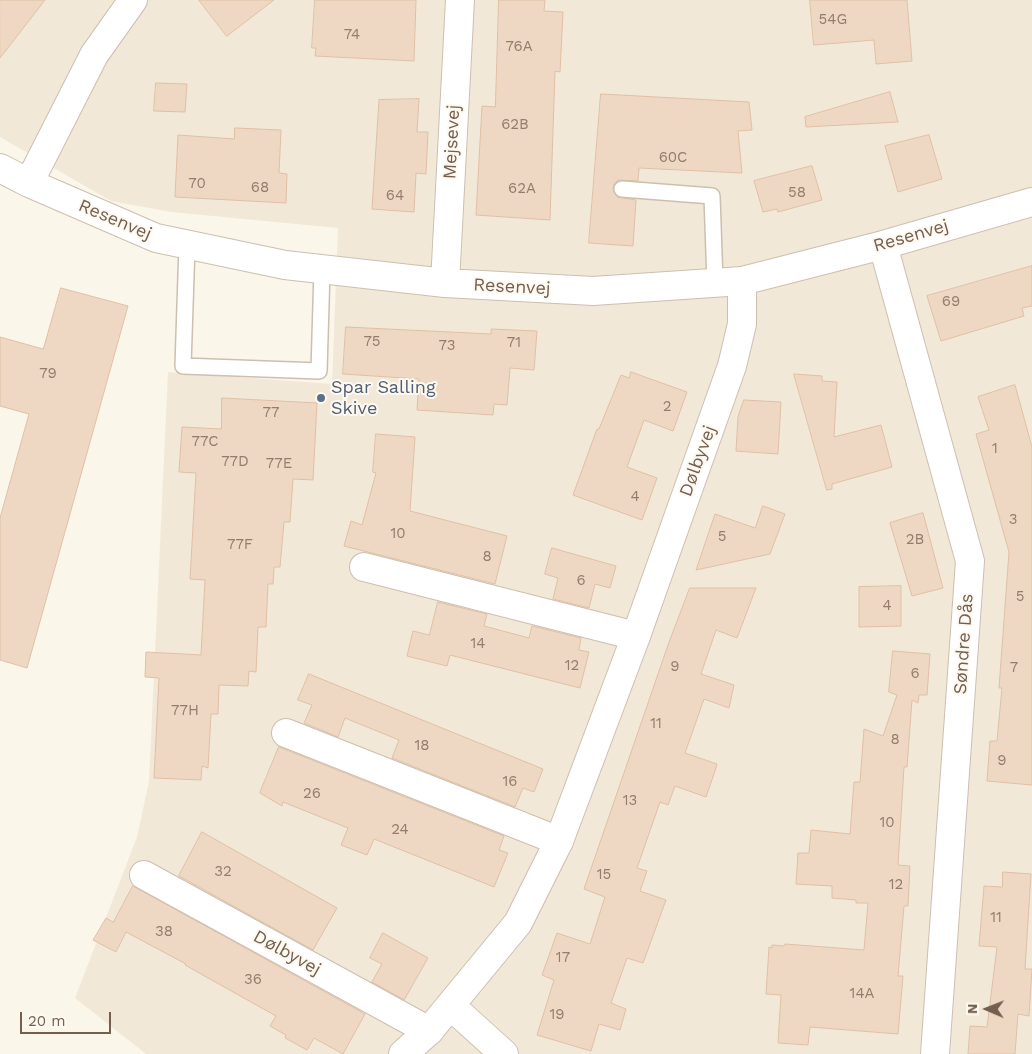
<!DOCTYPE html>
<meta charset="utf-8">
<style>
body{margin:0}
#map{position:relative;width:1032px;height:1054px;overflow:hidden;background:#fbf6ea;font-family:"Work Sans",sans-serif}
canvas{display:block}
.north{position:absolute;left:962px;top:984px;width:50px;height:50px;-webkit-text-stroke:4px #fef9f0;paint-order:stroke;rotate:271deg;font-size:14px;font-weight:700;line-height:20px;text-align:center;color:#745f4f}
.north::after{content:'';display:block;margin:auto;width:18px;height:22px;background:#745f4f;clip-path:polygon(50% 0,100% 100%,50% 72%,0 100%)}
.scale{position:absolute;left:20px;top:1012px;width:91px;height:22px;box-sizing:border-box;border:2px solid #745f4f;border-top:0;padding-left:6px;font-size:15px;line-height:18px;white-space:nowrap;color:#745f4f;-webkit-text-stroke:4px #fef9f0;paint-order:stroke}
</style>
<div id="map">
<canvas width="1032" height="1054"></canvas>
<div class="north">N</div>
<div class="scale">20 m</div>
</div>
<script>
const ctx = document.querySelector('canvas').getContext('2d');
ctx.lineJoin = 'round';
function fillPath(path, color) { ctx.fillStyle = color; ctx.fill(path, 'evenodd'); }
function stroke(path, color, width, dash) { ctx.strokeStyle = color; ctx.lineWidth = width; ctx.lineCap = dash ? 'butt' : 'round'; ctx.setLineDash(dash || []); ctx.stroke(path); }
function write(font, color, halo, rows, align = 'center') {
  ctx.font = font + ' "Work Sans",sans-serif'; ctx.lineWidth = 4; ctx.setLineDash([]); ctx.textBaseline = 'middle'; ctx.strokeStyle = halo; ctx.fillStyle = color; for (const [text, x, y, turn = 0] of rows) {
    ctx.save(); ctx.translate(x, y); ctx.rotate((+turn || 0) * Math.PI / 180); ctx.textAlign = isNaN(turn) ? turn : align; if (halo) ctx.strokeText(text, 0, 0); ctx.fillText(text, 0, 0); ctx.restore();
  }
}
fillPath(new Path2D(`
 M0,0H1032V1054H146L75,998L137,837L149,781L168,372L332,384L338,228L171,212L111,201L0,137Z`), '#f2e8d8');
const building = new Path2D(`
 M0,0H45L0,58Z
 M199,0H274L227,36Z
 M315,0H416L414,61L315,56L316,48H312Z
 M499,0H545L544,11L563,12L560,72L555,71L550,220L476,215L482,106L495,107Z
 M810,0H907L912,61L876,64L874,40L814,45Z
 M156,83L187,84L185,112L154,111Z
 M890,92L898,122L806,127L805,117Z
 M601,94L749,102L752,130L738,131L742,173L639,168L638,181L618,180L614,184L613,189L617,197L636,200L633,246L589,243Z
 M419,99L417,132H428L426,174L416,173L414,212L372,209L379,100Z
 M235,128L281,130L279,173L287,174L286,203L175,197L178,135L234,139Z
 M929,135L942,179L898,192L885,146Z
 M812,166L822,200L778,212L777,209L763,212L754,181Z
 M1032,266V306L1022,308L1024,316L941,341L927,296Z
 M61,288L128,306L27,668L0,660V518L29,414L0,406V337L43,349Z
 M346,327L491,334V329L537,331L534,370L510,368L507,405L494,404L493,415L417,410L419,379L343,374Z
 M631,372L687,392L673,431L644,420L627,467L657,478L642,520L573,495L597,429H599L621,375L629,378Z
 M794,374L822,376V381L837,382L834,437L881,425L892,467L832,484V489L827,490Z
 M1015,385L1032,447V785L987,781L990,741H997L1002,688H999L1009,552L976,434L989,430L978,397Z
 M222,398L317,403L313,480L293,479L290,522H284L280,567H274L273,584H268L266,627H258L256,672L249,671L248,686L219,685L218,714H211L208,768L202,766L201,780L154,778L159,678L145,677L146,652L201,655L205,580L190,579L196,473L179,472L182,427L221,429Z
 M744,400L781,402L778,454L736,451L738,417Z
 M376,434L415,437L410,511L507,536L495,584L344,546L351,521L362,525L376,473L373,472Z
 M763,506L785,514L770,554L696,570L715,514L755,528Z
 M923,513L943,588L912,596L890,523Z
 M552,548L616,566L610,588L595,584L589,608L553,599L558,578L545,574Z
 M901,586V626L859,627V587Z
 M690,588H756L737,638L716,630L701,674L734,685L729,708L704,699L685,753L717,764L716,768L706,797L675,786L668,805L660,802L637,868L647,871L640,891L666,900L643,963L627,958L611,1003L626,1009L620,1030L599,1024L591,1051L537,1035L554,980L542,975L557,933L590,944L605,897L584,889L668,645Z
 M438,602L487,614L484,626L529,638L532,626L581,638L579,650L589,652L580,688L450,655L447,666L407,656L413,631L429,635Z
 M893,651L930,654L927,695H919L918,703L912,700L907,767H904L898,865L910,866L908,906H904L898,976H903L898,1034L810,1027L808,1045L778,1043L781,995L766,994L769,947L772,948V945L784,946L785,944L864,950L868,903H856V900L832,898V886L796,884L798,853H809L811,830L850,834L854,782H860L864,729L883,736L897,695L889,692Z
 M309,674L543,769L534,792L523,788L515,807L392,758L399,740L345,718L338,737L304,723L312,705L298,700Z
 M279,747L504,836L499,850L508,853L494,887L374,839L367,855L341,845L348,828L283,802L282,806L260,793Z
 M202,832L337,908L313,950L179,876Z
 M1003,872L1031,874L1025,969H1032L1029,1016L1018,1014L1015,1054H968L970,1026L987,1027L997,947L979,946L984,886L1002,887Z
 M133,886L365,1014L343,1054L314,1038L307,1050L285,1038L286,1035L270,1026L276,1016L185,965L186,964L126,932L116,952L93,940L106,918L113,922Z
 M383,933L428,958L404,1000L372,982L382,964L370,958Z`);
fillPath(building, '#efd8c3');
stroke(building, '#e0c0a5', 1);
const service = new Path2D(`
 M622,189L712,196L715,283
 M187,245L183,366L319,371L322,270`);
const minor = new Path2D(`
 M0,168L29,183L156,238L285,265L445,283L593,291L742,281L883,245L1032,202
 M29,183L94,55L133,0
 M883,245L970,561L935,1054
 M445,283L460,0
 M364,567L636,636
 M286,733L559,841
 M144,875L429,1031
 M451,1006L504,1054`);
const tertiary = new Path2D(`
 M403,1054L429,1031L518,923L559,841L636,636L732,366L742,324V281`);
stroke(service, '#cdbfb0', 18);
stroke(minor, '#cdbfb0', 30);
stroke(tertiary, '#cdbfb0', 30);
stroke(service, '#fff', 15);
stroke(minor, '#fff', 28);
stroke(tertiary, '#fff', 28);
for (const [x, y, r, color] of [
 [321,398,5,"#5c6f8a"]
]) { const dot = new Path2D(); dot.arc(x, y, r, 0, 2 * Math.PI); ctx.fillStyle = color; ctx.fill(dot); stroke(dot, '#fef9f0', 2); }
write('15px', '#937d6c', null, [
 ["54G",833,20],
 ["74",352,35],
 ["76A",519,47],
 ["62B",515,125],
 ["60C",673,158],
 ["70",197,184],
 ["68",260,188],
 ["62A",522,189],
 ["58",797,193],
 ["64",395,196],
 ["69",951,302],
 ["75",372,342],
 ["71",514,343],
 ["73",447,346],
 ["79",48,374],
 ["2",667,407],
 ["77",271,413],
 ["77C",205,442],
 ["1",995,449],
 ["77D",235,462],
 ["77E",279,464],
 ["4",635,497],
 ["3",1013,520],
 ["10",398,534],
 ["5",722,537],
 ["2B",915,540],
 ["77F",240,545],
 ["8",487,557],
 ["6",581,581],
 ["5",1020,597],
 ["4",887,606],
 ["14",478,644],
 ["12",572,666],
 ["9",675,667],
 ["7",1014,668],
 ["6",915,674],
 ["77H",185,711],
 ["11",656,724],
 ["8",895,740],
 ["18",422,746],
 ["9",1002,761],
 ["16",510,782],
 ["26",312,794],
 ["13",630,801],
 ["10",887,823],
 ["24",400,830],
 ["32",223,872],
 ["15",604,875],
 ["12",896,885],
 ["11",996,918],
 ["38",164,932],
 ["17",563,958],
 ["36",253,980],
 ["14A",862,994],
 ["19",557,1015]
]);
write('18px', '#745f4f', '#fef9f0', [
 ["Mejsevej",452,142,-87],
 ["Resenvej",115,220,23],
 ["Resenvej",911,236,-16],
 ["Resenvej",512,287,3],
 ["Dølbyvej",698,461,-70],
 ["Søndre Dås",964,644,-86],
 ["Dølbyvej",287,953,29]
]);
write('18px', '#4e5e75', '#fef9f0', [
 ["Spar Salling",331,388],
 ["Skive",331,409]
], 'left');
</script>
